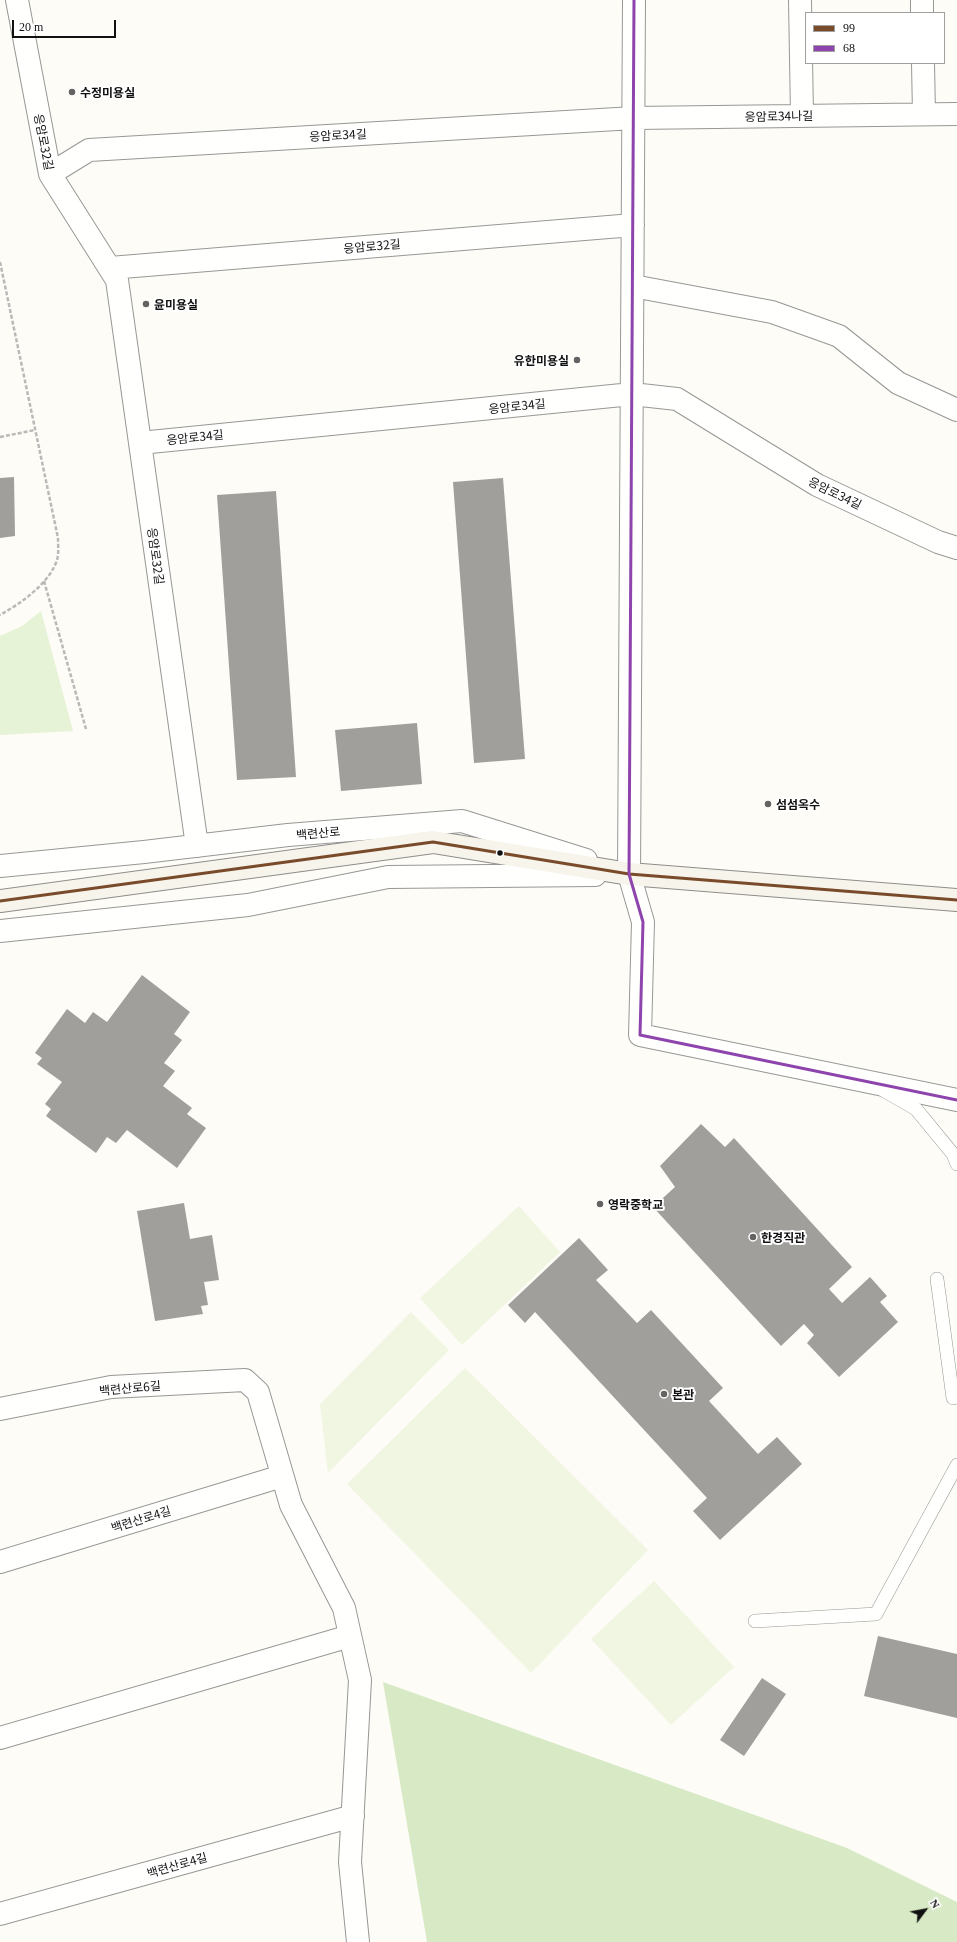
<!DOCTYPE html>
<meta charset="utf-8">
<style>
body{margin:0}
#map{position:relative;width:957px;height:1942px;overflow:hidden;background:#fdfcf7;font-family:Georgia,serif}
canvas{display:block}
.legend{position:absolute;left:805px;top:12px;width:140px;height:52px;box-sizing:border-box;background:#fff;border:1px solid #a0a0a0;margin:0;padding:5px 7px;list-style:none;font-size:12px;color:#111}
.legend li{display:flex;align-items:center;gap:8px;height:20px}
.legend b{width:20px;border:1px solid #a0a0a0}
.north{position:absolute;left:905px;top:1890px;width:40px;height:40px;-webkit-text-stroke:3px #fff;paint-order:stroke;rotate:58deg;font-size:11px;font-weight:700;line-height:16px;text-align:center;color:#111}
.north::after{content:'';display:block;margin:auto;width:14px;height:18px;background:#111;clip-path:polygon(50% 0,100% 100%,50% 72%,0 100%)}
.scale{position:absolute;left:12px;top:20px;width:104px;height:18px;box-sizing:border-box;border:2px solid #111;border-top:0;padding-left:5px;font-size:12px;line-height:14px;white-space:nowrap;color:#111;-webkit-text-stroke:3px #fff;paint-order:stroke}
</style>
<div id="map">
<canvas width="957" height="1942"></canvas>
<ul class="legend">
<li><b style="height:5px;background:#7a4b2a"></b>99</li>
<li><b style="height:5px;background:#8e44ad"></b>68</li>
</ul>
<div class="north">N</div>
<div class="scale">20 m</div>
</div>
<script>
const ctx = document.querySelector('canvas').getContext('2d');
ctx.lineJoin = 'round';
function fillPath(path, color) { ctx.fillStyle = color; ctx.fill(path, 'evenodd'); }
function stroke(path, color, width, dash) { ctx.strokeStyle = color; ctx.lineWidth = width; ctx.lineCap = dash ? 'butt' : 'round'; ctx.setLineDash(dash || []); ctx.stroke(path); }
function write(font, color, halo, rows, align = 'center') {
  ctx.font = font + ' Georgia,"Noto Sans KR",serif'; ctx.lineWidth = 4; ctx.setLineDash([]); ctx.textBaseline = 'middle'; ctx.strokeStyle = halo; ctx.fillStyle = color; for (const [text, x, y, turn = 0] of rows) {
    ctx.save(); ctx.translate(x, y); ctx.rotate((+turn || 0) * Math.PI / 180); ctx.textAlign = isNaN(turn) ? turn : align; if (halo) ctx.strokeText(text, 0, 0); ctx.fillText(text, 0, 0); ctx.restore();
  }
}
fillPath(new Path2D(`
 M41,611L73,731L0,735V636L22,626Z`), '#e7f3d7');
fillPath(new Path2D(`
 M383,1682L847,1848L957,1902V1942H427Z`), '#d8eac5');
fillPath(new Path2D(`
 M519,1206L560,1252L462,1345L420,1298Z
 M411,1312L449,1350L328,1473L320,1404Z
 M465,1368L648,1550L531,1673L347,1484Z
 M654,1581L734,1667L671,1725L591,1639Z`), '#f0f6e1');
fillPath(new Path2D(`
 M14,477L15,536L0,538V478Z
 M503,478L525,759L474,763L453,482Z
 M276,491L296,777L237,780L217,495Z
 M417,723L422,784L341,791L335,730Z
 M142,975L190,1012L174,1034L182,1040L164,1063L175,1071L163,1086L192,1108L187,1114L206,1128L177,1168L127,1130L116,1143L107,1137L96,1153L46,1116L51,1109L45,1104L62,1082L37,1064L42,1058L35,1053L67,1009L85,1023L93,1012L107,1022Z
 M701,1124L725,1147L734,1138L852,1267L829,1289L842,1303L870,1277L887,1296L880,1302L898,1322L839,1377L807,1343L814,1335L804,1324L781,1346L653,1207L675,1187L660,1166Z
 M184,1203L190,1239L212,1235L219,1280L204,1282L208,1305L201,1306L203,1314L155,1321L137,1211Z
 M579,1238L608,1270L596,1280L637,1323L651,1310L723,1388L709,1401L758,1454L777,1437L802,1464L720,1540L693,1511L707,1498L535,1312L525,1323L508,1305Z
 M878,1636L957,1654V1718L864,1696Z
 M762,1678L786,1694L744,1756L720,1740Z`), '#a19f9c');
const service = new Path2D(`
 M883,1090L916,1109L953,1154L957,1164
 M937,1279L953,1398L957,1397
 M755,1621L876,1614L957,1465`);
const minor = new Path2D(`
 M17,0L50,174L117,280L197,846
 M634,0L629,874L643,922L640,1035L957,1100
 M800,0L802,115
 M922,0V13
 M923,63L924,114
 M50,174L89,150L634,118L957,114
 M110,268L633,225
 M633,286L772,312L839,336L898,383L957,410
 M140,443L632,394L677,399L817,485L938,542L957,548
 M0,866L144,852L288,835L462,821L586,860
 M0,931L248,905L388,877L595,875
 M0,1409L111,1387L245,1380L258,1392L291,1505L344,1608L360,1680L350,1862L358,1942
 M0,1562L282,1476
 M0,1738L350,1636
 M0,1914L353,1816`);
const secondary = new Path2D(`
 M0,901L433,842L629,874L957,900`);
stroke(service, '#979795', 14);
stroke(minor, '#979795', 24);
stroke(secondary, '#8e8d8b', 24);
stroke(new Path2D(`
 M0,262L58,538C58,545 59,554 57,560C49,584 21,603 0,615
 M0,437L35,430
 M44,581L86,729`), '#b9b9b8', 2.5, [4, 2]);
stroke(service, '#fffffe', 13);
stroke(minor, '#fffffe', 22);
stroke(secondary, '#f6f4eb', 22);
stroke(new Path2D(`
 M0,901L433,842L629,874L957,900`), '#7a4b2a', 3);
stroke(new Path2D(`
 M634,0L629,874L643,922L640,1035L957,1100`), '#8e44ad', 3);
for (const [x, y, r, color] of [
 [72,92,4,"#646362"],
 [146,304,4,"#646362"],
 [577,360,4,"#646362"],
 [768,804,4,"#646362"],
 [500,853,3.5,"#111"],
 [600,1204,4,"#646362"],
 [753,1237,4,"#646362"],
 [664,1394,4,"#646362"]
]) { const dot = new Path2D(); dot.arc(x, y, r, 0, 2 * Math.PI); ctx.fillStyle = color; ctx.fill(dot); stroke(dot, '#fff', 1.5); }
write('bold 12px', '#111', '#fff', [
 ["수정미용실",80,92],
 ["윤미용실",154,304],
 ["유한미용실",569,360,"right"],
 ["섬섬옥수",776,804],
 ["영락중학교",608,1204],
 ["한경직관",761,1237],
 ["본관",672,1394]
], 'left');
write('12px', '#111', '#fff', [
 ["응암로34나길",779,116,-1],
 ["응암로34길",338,135,-3],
 ["응암로32길",44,142,79],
 ["응암로32길",372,246,-5],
 ["응암로34길",517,406,-6],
 ["응암로34길",195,437,-6],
 ["응암로34길",835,493,26],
 ["응암로32길",156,556,82],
 ["백련산로",318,833,-5],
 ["백련산로6길",130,1388,-5],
 ["백련산로4길",141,1519,-17],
 ["백련산로4길",177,1865,-16]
]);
</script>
